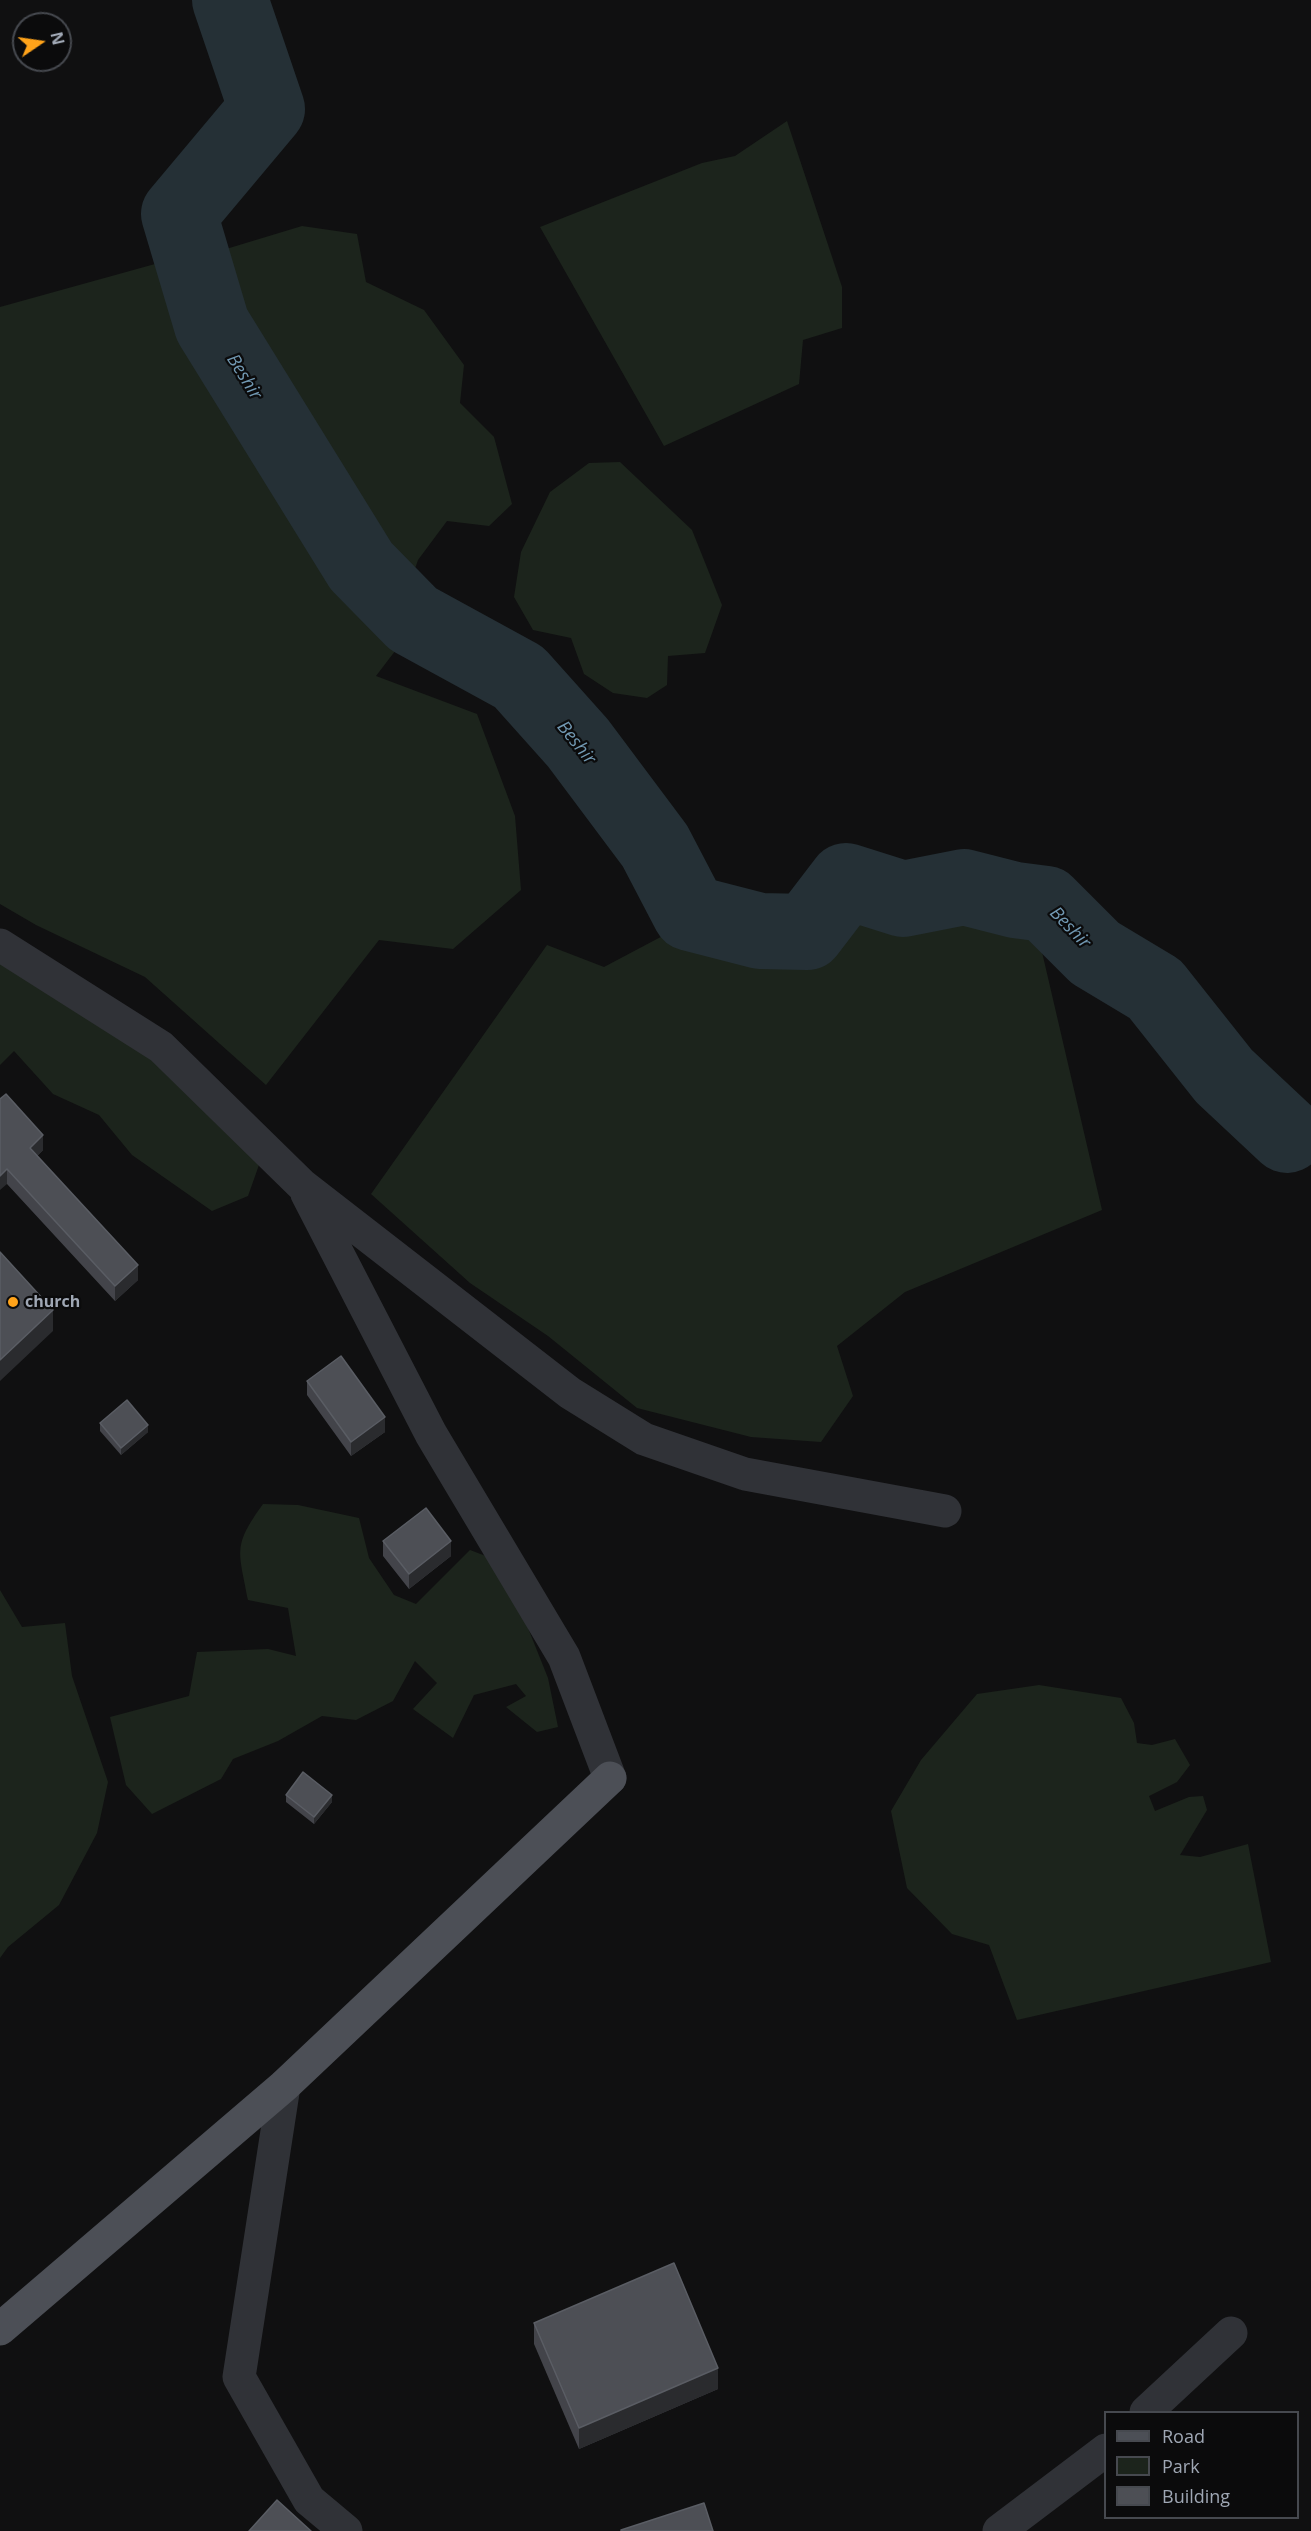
<!DOCTYPE html>
<style>
body{margin:0}
#map{position:relative;width:1311px;height:2531px;overflow:hidden;background:#101011;font-family:"Open Sans",sans-serif}
canvas{display:block}
.legend{position:absolute;left:1104px;top:2411px;width:195px;height:108px;box-sizing:border-box;background:#0b0b0c;border:2px solid #46494f;margin:0;padding:8px 10px;list-style:none;font-size:18px;color:#9fa7b4}
.legend li{display:flex;align-items:center;gap:12px;height:30px}
.legend b{width:30px;border:2px solid #46494f}
.north{position:absolute;left:12px;top:12px;width:60px;height:60px;box-sizing:border-box;background:#0b0b0c;border:2px solid #46494f;border-radius:50%;rotate:77deg;font-size:16px;font-weight:700;line-height:24px;text-align:center;color:#9fa7b4}
.north::after{content:'';display:block;margin:auto;width:21px;height:27px;background:#ffa31a;clip-path:polygon(50% 0,100% 100%,50% 72%,0 100%)}
</style>
<div id="map">
<canvas width="1311" height="2531"></canvas>
<ul class="legend">
<li><b style="height:8px;background:#4c4f56"></b>Road</li>
<li><b style="height:16px;background:#1c241c"></b>Park</li>
<li><b style="height:16px;background:#4d4f55"></b>Building</li>
</ul>
<div class="north">N</div>
</div>
<script>
const ctx = document.querySelector('canvas').getContext('2d');
ctx.lineJoin = 'round';
function fillPath(path, color) { ctx.fillStyle = color; ctx.fill(path, 'evenodd'); }
function stroke(path, color, width, dash) { ctx.strokeStyle = color; ctx.lineWidth = width; ctx.lineCap = dash ? 'butt' : 'round'; ctx.setLineDash(dash || []); ctx.stroke(path); }
function write(font, color, halo, rows, align = 'center') {
  ctx.font = font + ' "Open Sans",sans-serif'; ctx.lineWidth = 4.5; ctx.setLineDash([]); ctx.textBaseline = 'middle'; ctx.strokeStyle = halo; ctx.fillStyle = color; for (const [text, x, y, turn = 0] of rows) {
    ctx.save(); ctx.translate(x, y); ctx.rotate((+turn || 0) * Math.PI / 180); ctx.textAlign = isNaN(turn) ? turn : align; if (halo) ctx.strokeText(text, 0, 0); ctx.fillText(text, 0, 0); ctx.restore();
  }
}
fillPath(new Path2D(`
 M787,121L842,287V328L803,340L799,384L664,446L540,227L702,163L735,156Z
 M302,226L357,234L366,282L424,310L464,365L460,403L494,437L512,504L489,526L447,521L418,560L405,598L372,569L237,354C222,324 205,289 203,256Z
 M191,254L200,335L336,547L405,638L376,676L477,714L515,816L521,890L453,949L379,940L266,1085L145,977L36,925L0,904V307Z
 M620,462L692,530L722,605L705,653L668,656L667,685L647,698L613,693L584,674L571,638L533,630L514,597L521,552L550,492L589,463Z
 M850,889L898,907L979,898L1032,909L1102,1210L905,1292L837,1346L853,1396L821,1442L751,1437L637,1408L548,1336L470,1283L371,1194L547,945L604,967L689,922L811,941Z
 M0,948L106,1022L265,1148L248,1196L212,1211L132,1155L99,1115L53,1094L14,1051L0,1065Z
 M263,1504L298,1505L359,1518L369,1558L394,1595L416,1604L470,1550L491,1558L522,1613L548,1678L558,1727L537,1732L506,1707L526,1696L516,1684L474,1695L453,1738L413,1709L437,1683L415,1661L393,1701L356,1720L322,1716L278,1741L233,1759L221,1779L152,1814L126,1785L110,1717L189,1696L197,1652L268,1649L296,1656L288,1608L248,1600C239,1550 232,1547 263,1504Z
 M0,1590L22,1627L65,1623L72,1676L108,1782L97,1833L59,1905L8,1947L0,1958Z
 M1039,1685L1121,1698L1134,1723L1137,1743L1152,1745L1175,1739L1190,1765L1177,1782L1149,1796L1155,1811L1189,1797L1203,1796L1207,1810L1180,1855L1200,1857L1248,1844L1271,1962L1017,2020L989,1945L952,1934L907,1888L891,1811L921,1760L977,1694Z`), '#1c241c');
stroke(new Path2D(`
 M230,0L267,109L179,214L212,325L361,566L413,619L519,677L578,743L655,846L690,913L760,931L807,932L846,881L903,899L964,887L1015,900L1046,904L1095,953L1155,989L1224,1076L1287,1135`), '#253036', 76);
stroke(new Path2D(`
 M0,945L161,1047L302,1185L570,1393L644,1439L745,1474L945,1511
 M307,1194L431,1434L564,1657L610,1778
 M284,2086L239,2377L309,2500L346,2531
 M1146,2412L1231,2333
 M999,2531L1106,2450`), '#303237', 33);
stroke(new Path2D(`
 M0,2329L284,2086L610,1778`), '#4c4f56', 33);
fillPath(new Path2D(`
 M0,1099L43,1150L37,1156L138,1280L115,1301L7,1184Z
 M307,1381L385,1432L351,1456L307,1395Z
 M100,1423L148,1432L121,1455L100,1431Z
 M383,1541L451,1556L409,1589L383,1556Z
 M286,1795L332,1802L314,1824L286,1802Z
 M534,2323L718,2389L579,2449L534,2344Z`), '#43444a');
fillPath(new Path2D(`
 M43,1135V1150L30,1163V1148Z
 M7,1169V1184L0,1190V1176Z
 M138,1265V1280L115,1301V1286Z
 M53,1310V1331L0,1381V1360Z
 M385,1417V1432L351,1456V1442Z
 M148,1425V1432L121,1455V1448Z
 M451,1541V1556L409,1589V1574Z
 M332,1795V1802L314,1824V1817Z
 M718,2368V2389L579,2449V2428Z`), '#2a2b2e');
const building = new Path2D(`
 M6,1094L43,1135L30,1148L138,1265L115,1286L7,1169L0,1176V1099Z
 M0,1252L53,1310L0,1360Z
 M341,1356L385,1417L351,1442L307,1381Z
 M127,1400L148,1425L121,1448L100,1423Z
 M426,1508L451,1541L409,1574L383,1541Z
 M303,1772L332,1795L314,1817L286,1795Z
 M674,2263L718,2368L579,2428L534,2323Z
 M277,2500L311,2531H249Z
 M704,2503L713,2531H621V2530Z`);
fillPath(building, '#4d4f55');
stroke(building, '#5a5d64', 1.5);
for (const [x, y, r, color] of [
 [13,1302,6,"#ffa31a"]
]) { const dot = new Path2D(); dot.arc(x, y, r, 0, 2 * Math.PI); ctx.fillStyle = color; ctx.fill(dot); stroke(dot, '#0b0b0c', 2); }
write('bold 16px', '#9fa7b4', '#0b0b0c', [
 ["church",25,1302]
], 'left');
write('italic 18px', '#7299b3', '#0b0b0c', [
 ["Beshir",244,377,58],
 ["Beshir",576,743,51],
 ["Beshir",1070,928,46]
]);
</script>
